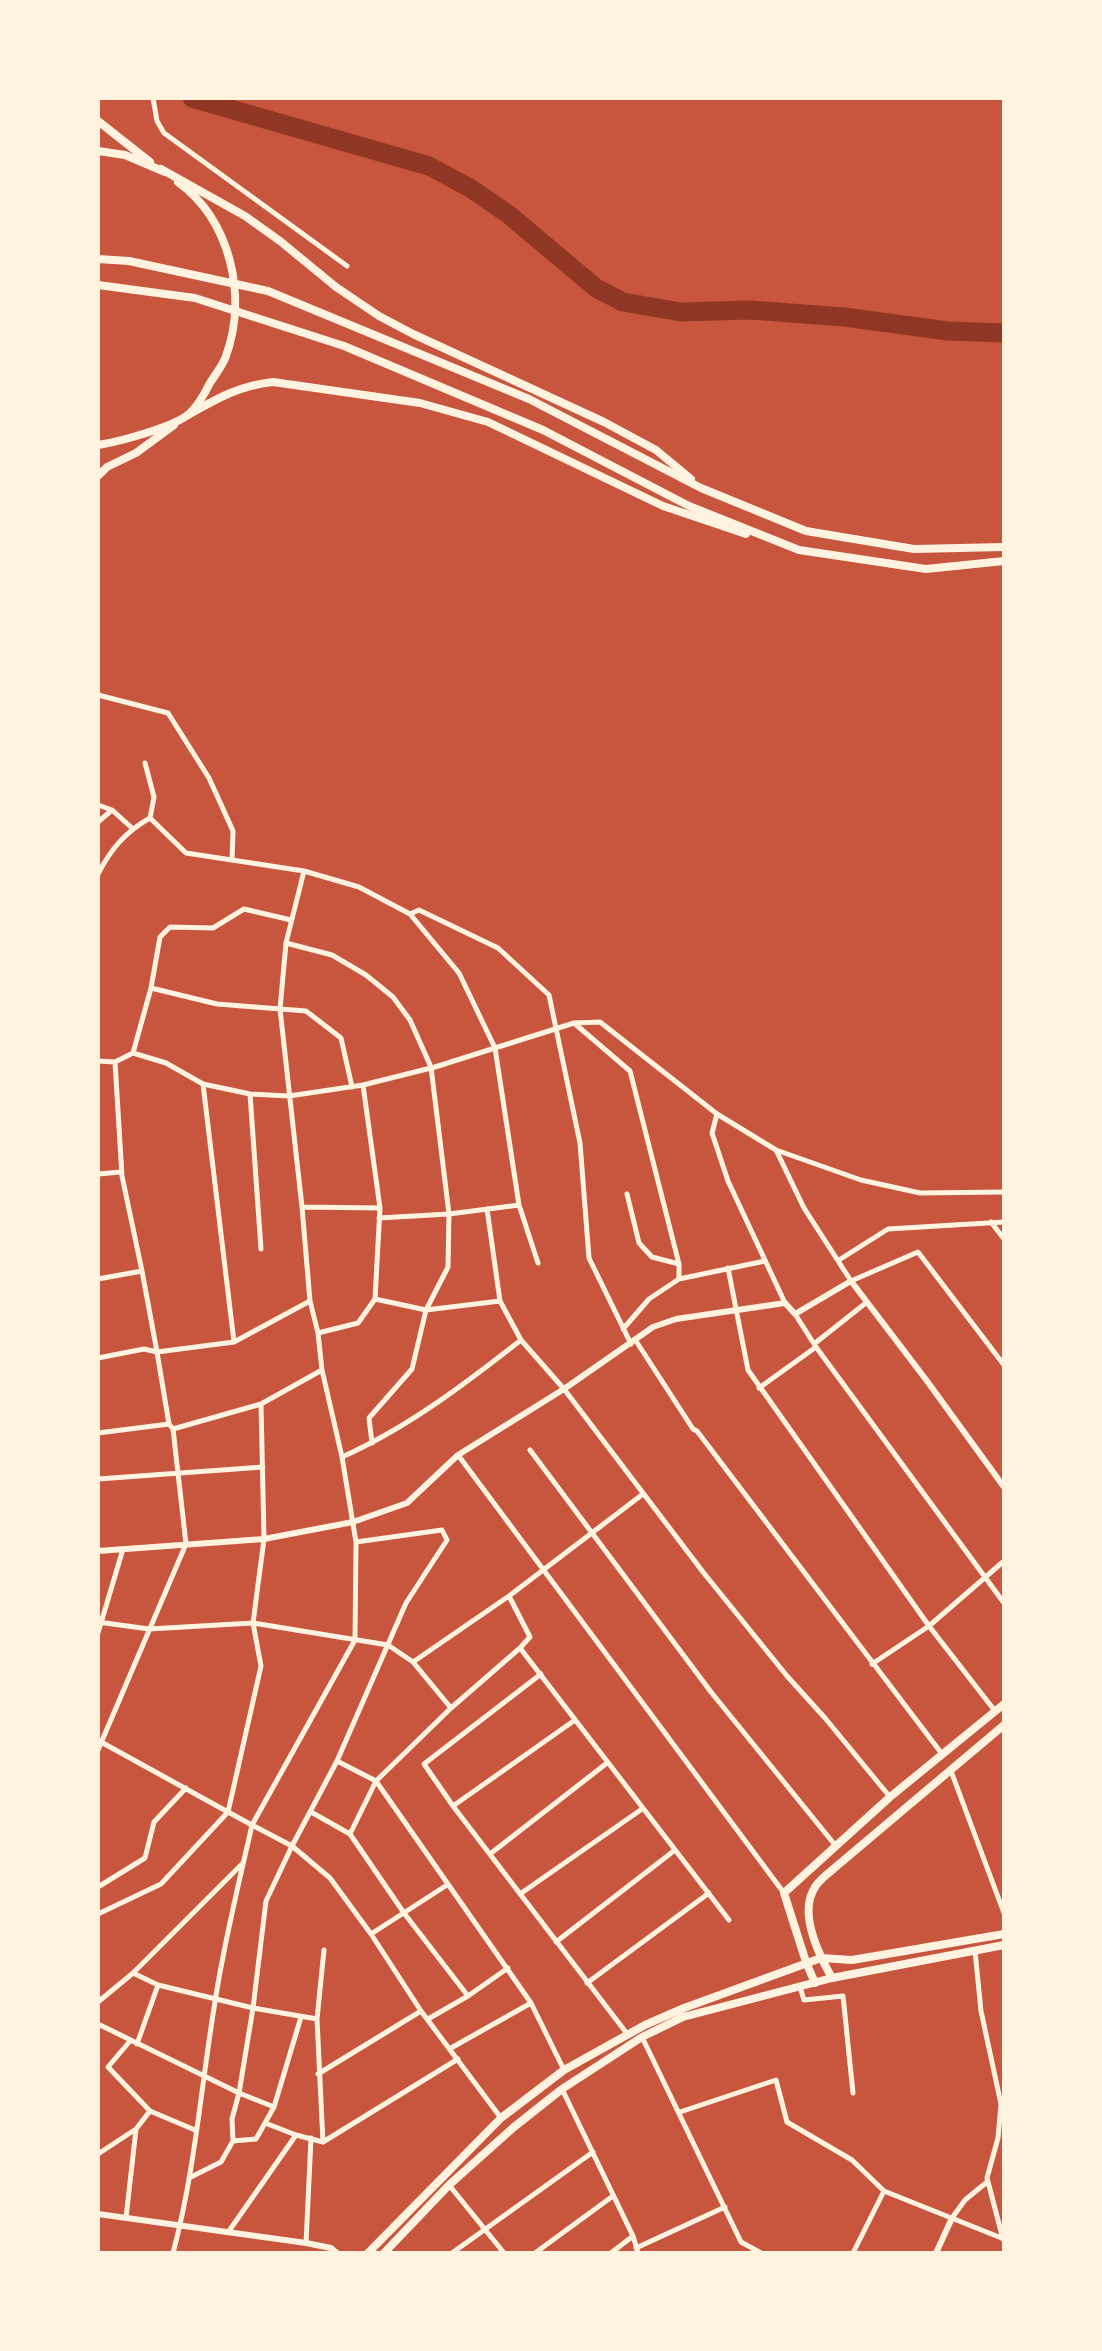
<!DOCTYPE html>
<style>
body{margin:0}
#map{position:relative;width:1102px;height:2351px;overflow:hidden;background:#c8553d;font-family:Quicksand,sans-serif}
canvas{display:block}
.frame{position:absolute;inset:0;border:100px solid #fff3e0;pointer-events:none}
</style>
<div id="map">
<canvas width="1102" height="2351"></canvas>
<div class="frame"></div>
</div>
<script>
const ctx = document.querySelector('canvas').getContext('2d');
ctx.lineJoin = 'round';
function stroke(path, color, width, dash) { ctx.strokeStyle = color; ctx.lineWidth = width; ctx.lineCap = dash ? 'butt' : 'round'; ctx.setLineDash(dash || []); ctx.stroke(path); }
stroke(new Path2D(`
 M192,98L429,166L470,188L508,214L596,288L623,302L681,312L750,310L844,317L948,331L1004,333`), '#8f3625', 19);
stroke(new Path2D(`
 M153,98L157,121L164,133L347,266
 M98,695L168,713L209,778L233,831L232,860
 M145,763L154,797L150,818
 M98,805L112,810
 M98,822L112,810L132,828
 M304,871L286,943L280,1009L302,1207L310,1301L318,1333L322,1370L342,1457L356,1542L355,1640L252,1825L292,1846L330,1878L371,1934L421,2011L501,2118
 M98,874C111,849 125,832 150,818L186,853L304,871L359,887L410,914L419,910L498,948L549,995L580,1143L589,1258L631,1344
 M410,914L459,973L495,1048L519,1205L538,1263
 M286,943L332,955L366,975L393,997L410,1020L431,1067L449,1214L448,1267L426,1310L412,1369L369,1418L372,1443
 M151,988L217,1004L306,1011L341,1038L352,1087
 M574,1023L630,1071L679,1264V1279
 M133,1053L166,1063L203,1084L250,1094L289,1096L363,1085L435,1067L574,1023L600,1022L717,1114L776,1150L861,1180L920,1193L1004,1192
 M98,1061L115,1062
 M203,1084L234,1342
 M250,1094L261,1249
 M717,1114L712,1133L728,1181L785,1303
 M776,1150L804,1208L851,1281L918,1252L1004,1365
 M98,1174L121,1172
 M627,1194L639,1243L652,1257L679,1264
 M302,1207L380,1208
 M487,1209L500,1301L521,1340L564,1389L703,1572L787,1676L825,1718L890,1797
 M379,1218L449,1214L519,1205
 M991,1222L1004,1239
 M839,1260L888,1229L1004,1222
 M728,1268L748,1370L929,1626L995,1711
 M142,1271L157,1352L234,1342L310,1301
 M98,1279L142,1271L122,1176L115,1062L133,1053L151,988L160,937L170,927L213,928L244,909L291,920
 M375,1299L426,1310L500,1301
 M795,1314L816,1347L1004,1603
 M623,1329L649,1299L679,1279L765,1261
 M318,1333L358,1323L375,1299L380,1208L363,1085
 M636,1341L693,1429L697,1431L942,1754
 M814,1344L867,1302
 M98,1358L144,1349L157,1352L169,1424L173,1429L261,1404L322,1370
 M759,1388L816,1347
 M98,1433L169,1424
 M530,1450L711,1692L835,1845
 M458,1455L784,1893
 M342,1457C407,1428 465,1384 521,1340
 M98,1479L263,1467
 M98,1622L149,1629L253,1623L388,1645L413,1662L451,1708
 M98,1633L123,1549
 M520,1648L729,1920
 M413,1662L509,1596L643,1494
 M872,1664L929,1626L1004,1561
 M541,1674L424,1764L453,1806L628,2035
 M98,1750L186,1544L173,1429
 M337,1761L376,1781L531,2003L564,2070
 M951,1771L1004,1913
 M453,1806L575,1720
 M311,1812L350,1834L404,1913L468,1996
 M350,1834L376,1781L451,1708L520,1648L530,1637L509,1596
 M490,1854L607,1763
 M98,1887L145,1858L154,1822L186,1788
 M520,1894L642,1809
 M98,1914L161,1884L228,1812L101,1742
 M371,1934L447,1885
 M556,1942L675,1850
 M975,1951L981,2011L1001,2104L998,2138L987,2178L1003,2239
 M133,1973L158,1985L253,2008L317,2019
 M587,1983L709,1893
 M800,1987L804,2000L843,1996L853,2093
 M98,2002L133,1973L242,1864
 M428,2019L468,1996L508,1968
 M98,2024L239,2093L274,2107L265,2123L296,2135L323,2142L458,2059
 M642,2037L741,2242L761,2253
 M130,2041L108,2067L150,2111L195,2130
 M137,2044L158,1985
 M451,2048L531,2003
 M318,2074L421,2011
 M562,2089L633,2236L638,2253
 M274,2107L301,2017
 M680,2112L776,2080L787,2122L852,2160L884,2191L1004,2239
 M233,2141L256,2139L265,2123
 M323,2142L317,2019L324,1950
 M98,2154L136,2129
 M191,2177L221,2162L233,2141L232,2119L239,2093L253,2008L266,1901L292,1846L337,1761L406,1603L447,1540L442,1530L356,1542
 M449,2185L504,2253
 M126,2218L136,2129L150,2111
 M952,2218L965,2200L987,2182
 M229,2231L296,2135
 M306,2243L311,2138
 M636,2248L725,2207
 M173,2253C195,2171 201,2086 215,2002C224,1942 239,1883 252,1825L228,1812L261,1666L253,1623L264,1539L261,1404
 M452,2253L593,2152
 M535,2253L613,2196
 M611,2253L633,2236
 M853,2253L884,2191`), '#fff3e0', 5);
stroke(new Path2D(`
 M98,1551L264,1539L353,1522L407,1503L458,1455L564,1389L653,1327L676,1319L785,1303L795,1314L851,1281L927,1381L1004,1487
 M98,2214L306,2243L331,2248L337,2253
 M936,2253L952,2218`), '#fff3e0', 6);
stroke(new Path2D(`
 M98,121L150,162
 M98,151L125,155L165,172
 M98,445C118,442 174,427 189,414C197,407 205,393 210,383C215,375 223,365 226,356C248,295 230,220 178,182
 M98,476L107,467L136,453L174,425
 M832,1978C819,1955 799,1914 814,1889C816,1884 821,1880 825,1876L1004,1725
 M815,1983L806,1962L784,1893L890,1797L1004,1704
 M368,2253L501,2118L564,2070L645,2025L684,2008L821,1958L852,1960L1004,1934
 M384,2253L449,2185L514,2127L562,2089L642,2037L683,2017L832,1978L1004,1945`), '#fff3e0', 8);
stroke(new Path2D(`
 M161,169L245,216L280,241L336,287L379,316L413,334L604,422L656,450L691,479
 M98,259L129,261L268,291L529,399L701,488L806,531L914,549L1004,547
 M98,285L195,298L344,346L543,430L689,506L799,550L926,569L1004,561
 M188,415C218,398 238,386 273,382L420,403L488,422L663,506L746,534`), '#fff3e0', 8);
</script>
